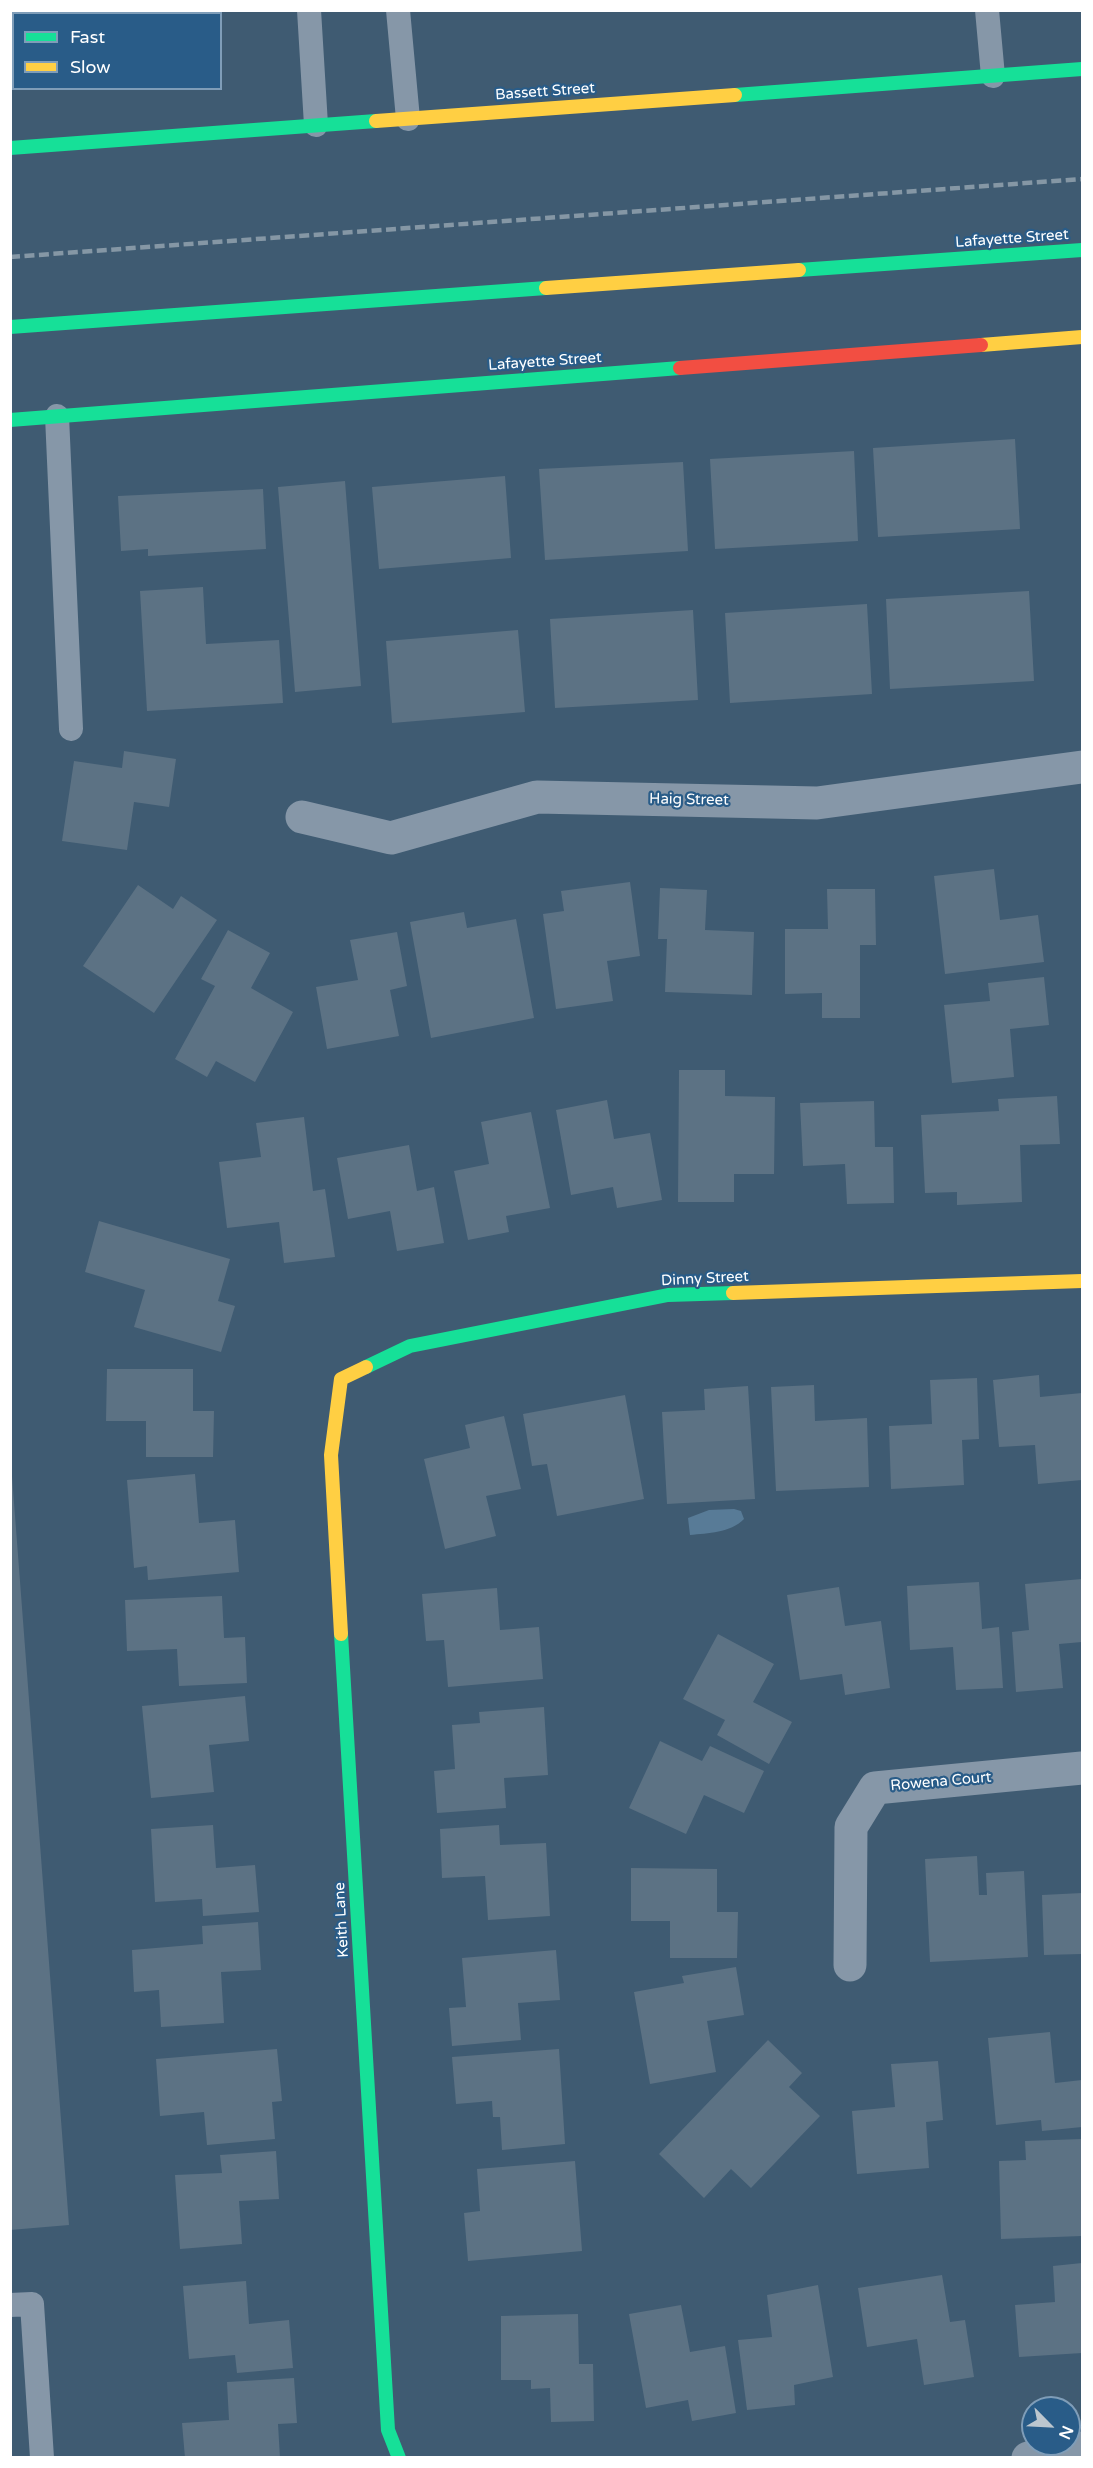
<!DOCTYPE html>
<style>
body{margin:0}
#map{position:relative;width:1093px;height:2468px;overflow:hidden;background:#3f5b72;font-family:"Varela Round",sans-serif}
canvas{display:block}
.frame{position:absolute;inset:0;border:12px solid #fff;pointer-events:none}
.legend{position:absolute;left:12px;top:12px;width:210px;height:78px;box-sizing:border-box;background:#295c88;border:2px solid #7f9db8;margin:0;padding:8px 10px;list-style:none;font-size:18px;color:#fff}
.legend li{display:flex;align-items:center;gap:12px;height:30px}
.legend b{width:30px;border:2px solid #7f9db8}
.north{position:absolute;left:1021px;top:2396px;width:60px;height:60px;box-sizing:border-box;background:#295c88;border:2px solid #7f9db8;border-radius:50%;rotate:114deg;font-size:16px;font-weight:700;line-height:24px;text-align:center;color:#fff}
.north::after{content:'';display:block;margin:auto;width:21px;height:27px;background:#bcc6ce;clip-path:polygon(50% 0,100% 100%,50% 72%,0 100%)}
</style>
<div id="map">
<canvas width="1093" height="2468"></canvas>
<div class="frame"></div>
<ul class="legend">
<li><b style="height:8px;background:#16e098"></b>Fast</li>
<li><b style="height:8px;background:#ffcf43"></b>Slow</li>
</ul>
<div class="north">N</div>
</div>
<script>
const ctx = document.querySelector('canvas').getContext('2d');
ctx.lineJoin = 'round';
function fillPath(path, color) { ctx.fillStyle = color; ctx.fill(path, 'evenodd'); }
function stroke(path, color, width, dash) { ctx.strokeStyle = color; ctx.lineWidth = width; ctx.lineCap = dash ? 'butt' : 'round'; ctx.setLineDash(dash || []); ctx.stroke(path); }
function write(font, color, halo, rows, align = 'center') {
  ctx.font = font + ' "Varela Round",sans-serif'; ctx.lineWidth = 4.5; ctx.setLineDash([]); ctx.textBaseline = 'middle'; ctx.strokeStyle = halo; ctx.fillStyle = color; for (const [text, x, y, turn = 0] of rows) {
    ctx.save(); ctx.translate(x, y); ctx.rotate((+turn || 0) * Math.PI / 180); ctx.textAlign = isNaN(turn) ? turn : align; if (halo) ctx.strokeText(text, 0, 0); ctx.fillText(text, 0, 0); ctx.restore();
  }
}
fillPath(new Path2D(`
 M734,1509L741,1511L744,1519C730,1533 708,1533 690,1535L688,1518L709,1510Z`), '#587b97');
fillPath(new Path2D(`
 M1015,439L1020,529L878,537L873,448Z
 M854,451L858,541L715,549L710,459Z
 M683,462L688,551L545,560L539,469Z
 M505,476L511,558L379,569L372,487Z
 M345,481L361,686L295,692L278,487Z
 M263,489L266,549L148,556V549L121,551L118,496Z
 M203,587L206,644L279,640L283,703L147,711L140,591Z
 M1029,591L1034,681L890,689L886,599Z
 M867,604L872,694L730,703L725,613Z
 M693,610L698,700L555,708L550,619Z
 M518,630L525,712L392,723L386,641Z
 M124,751L176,759L169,807L134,802L127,850L62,841L74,761L122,768Z
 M994,869L1000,920L1038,915L1044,962L945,974L934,876Z
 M630,882L640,956L607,961L613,1001L556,1009L543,914L564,911L561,891Z
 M138,885L173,909L181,896L217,920L154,1013L83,966Z
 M660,888L707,890L705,930L754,932L752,995L665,992L667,939H658Z
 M827,889H875L876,945H860V1018H822V993L785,994V929H828Z
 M464,912L467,928L516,919L534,1018L431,1038L410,922Z
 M228,930L270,953L251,988L293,1012L255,1082L216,1061L207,1077L175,1059L215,986L201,979Z
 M397,932L407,986L390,990L399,1036L327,1049L316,987L358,980L350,940Z
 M1044,977L1049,1025L1010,1029L1014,1077L952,1083L944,1005L990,1001L988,983Z
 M679,1070H725V1096L775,1097L774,1174H734V1202H678Z
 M1057,1096L1060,1144L1020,1145L1022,1202L957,1205V1192L925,1193L921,1115L999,1111L998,1099Z
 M607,1100L614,1139L650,1133L662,1200L617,1208L613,1187L571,1195L556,1110Z
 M874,1101L875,1147H893L894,1203L847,1204L845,1164L803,1166L800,1103Z
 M531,1112L550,1208L506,1216L509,1232L468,1240L454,1171L489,1164L481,1122Z
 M304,1117L313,1191L325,1189L335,1257L284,1263L279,1222L227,1228L219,1162L261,1157L256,1123Z
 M409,1145L417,1191L434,1187L444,1243L397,1251L390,1211L348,1219L337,1158Z
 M99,1221L230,1259L218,1301L235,1306L221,1352L134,1327L145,1290L85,1272Z
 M107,1369H193V1411H214L213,1457H146V1421H106Z
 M1039,1375L1040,1397L1082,1393V1480L1038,1484L1035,1445L999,1447L993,1380Z
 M977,1378L979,1439L962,1440L964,1485L891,1489L889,1426L932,1424L930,1380Z
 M814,1385L815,1421L867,1418L869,1487L776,1491L771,1387Z
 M748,1386L755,1499L667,1504L662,1412L705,1410L704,1389Z
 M625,1395L644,1499L557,1516L547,1464L532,1466L523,1414Z
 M504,1416L521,1489L486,1496L496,1536L445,1549L424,1459L470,1448L465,1425Z
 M10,1450L69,2225L10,2230Z
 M195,1474L199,1523L235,1520L239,1572L148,1580L147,1566L134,1568L127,1480Z
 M1082,1579V1642L1059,1644L1063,1688L1016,1692L1012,1632L1029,1630L1025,1584Z
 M979,1582L982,1629L999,1627L1003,1688L956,1690L953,1647L910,1650L907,1586Z
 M839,1587L845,1626L881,1621L890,1688L845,1695L842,1674L800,1680L787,1595Z
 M497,1588L500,1630L539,1627L543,1679L448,1687L444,1640L426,1641L422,1594Z
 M222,1596L224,1638L245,1637L247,1683L179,1686L177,1649L127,1651L125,1600Z
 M718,1634L774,1664L753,1702L792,1722L769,1764L717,1735L725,1720L683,1699Z
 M245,1696L249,1741L209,1745L214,1792L151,1798L142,1706Z
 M544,1707L548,1775L504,1778L506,1808L437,1813L434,1771L455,1769L452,1725L480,1723L479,1712Z
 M660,1741L702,1761L710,1746L764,1771L744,1813L704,1795L686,1834L629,1808Z
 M213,1825L216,1868L255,1865L259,1912L203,1916L202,1899L155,1902L151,1829Z
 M499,1825L500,1845L546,1843L550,1916L488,1920L485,1876L442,1878L440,1829Z
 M977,1856L979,1895H987L986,1873L1024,1871L1028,1957L930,1962L925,1859Z
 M631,1868L717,1869V1912H738L737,1958H670V1921H631Z
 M1082,1893V1954L1044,1955L1042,1895Z
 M258,1922L261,1970L221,1972L224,2023L161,2027L159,1990L134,1992L132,1950L203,1944L202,1926Z
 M556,1950L560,2000L518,2003L521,2040L452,2046L449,2008L466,2007L462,1958Z
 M736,1967L744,2015L707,2021L716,2072L650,2084L634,1992L684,1983L682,1976Z
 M1050,2032L1055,2083L1082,2080V2127L1042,2131L1041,2120L996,2125L988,2038Z
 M768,2040L802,2073L789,2087L820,2116L751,2188L731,2169L704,2198L659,2154Z
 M277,2049L282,2101L272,2102L275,2139L207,2145L204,2112L160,2116L156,2059Z
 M559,2049L565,2144L502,2150L500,2117H493L492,2101L456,2104L452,2057Z
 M938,2061L943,2120L926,2122L929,2168L857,2174L852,2111L895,2107L891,2064Z
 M1082,2139V2236L1001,2239L999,2161L1026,2160L1025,2141Z
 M276,2151L279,2199L239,2201L242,2244L180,2249L175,2175L222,2173L220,2155Z
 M575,2161L582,2251L468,2261L464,2213L480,2211L477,2169Z
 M1082,2263V2353L1019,2357L1015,2305L1055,2302L1053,2266Z
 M942,2275L950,2322L965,2320L974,2377L924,2385L917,2339L867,2347L858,2288Z
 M246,2281L249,2324L289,2320L293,2368L237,2373L235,2355L189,2359L183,2286Z
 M818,2285L833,2377L794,2385L795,2405L747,2410L738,2340L772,2337L767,2295Z
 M681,2305L690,2352L725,2346L736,2413L692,2421L688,2400L646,2408L629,2314Z
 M578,2314L579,2364H593L594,2421L551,2422L550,2388L531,2389V2380H501V2316Z
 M294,2378L297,2423L278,2424L280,2458H185L182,2423L229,2420L227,2382Z`), '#5c7284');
stroke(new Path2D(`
 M309,10L316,125
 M398,10L408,119
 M987,10L993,76
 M57,416L71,729
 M10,2305L32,2304L42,2458`), '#8697a8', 24);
stroke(new Path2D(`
 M302,817L391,838L537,797L817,803L1082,767
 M850,1965L851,1827L875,1788L1082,1768
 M1028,2458L1082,2448`), '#8697a8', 33);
stroke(new Path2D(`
 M735,95L1082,69
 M10,148L376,121
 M799,270L1082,250
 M10,327L546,288
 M10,420L680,368
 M366,1367L410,1346L668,1295L733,1293
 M341,1634L388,2430L399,2458`), '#16e098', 14);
stroke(new Path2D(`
 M376,121L735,95
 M546,288L799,270
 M981,345L1082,337
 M733,1293L1082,1281
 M341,1634L331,1455L341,1379L366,1367`), '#ffcf43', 14);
stroke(new Path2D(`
 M680,368L981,345`), '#f24e42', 14);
stroke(new Path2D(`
 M10,257L1082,179`), '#8597a5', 4.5, [10, 4.5]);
write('15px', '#fff', '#295c88', [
 ["Bassett Street",545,92,-4],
 ["Lafayette Street",1012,239,-4],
 ["Lafayette Street",545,362,-4],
 ["Haig Street",689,800,1],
 ["Dinny Street",705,1279,-3],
 ["Rowena Court",941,1782,-5],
 ["Keith Lane",342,1920,-93]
]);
</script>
